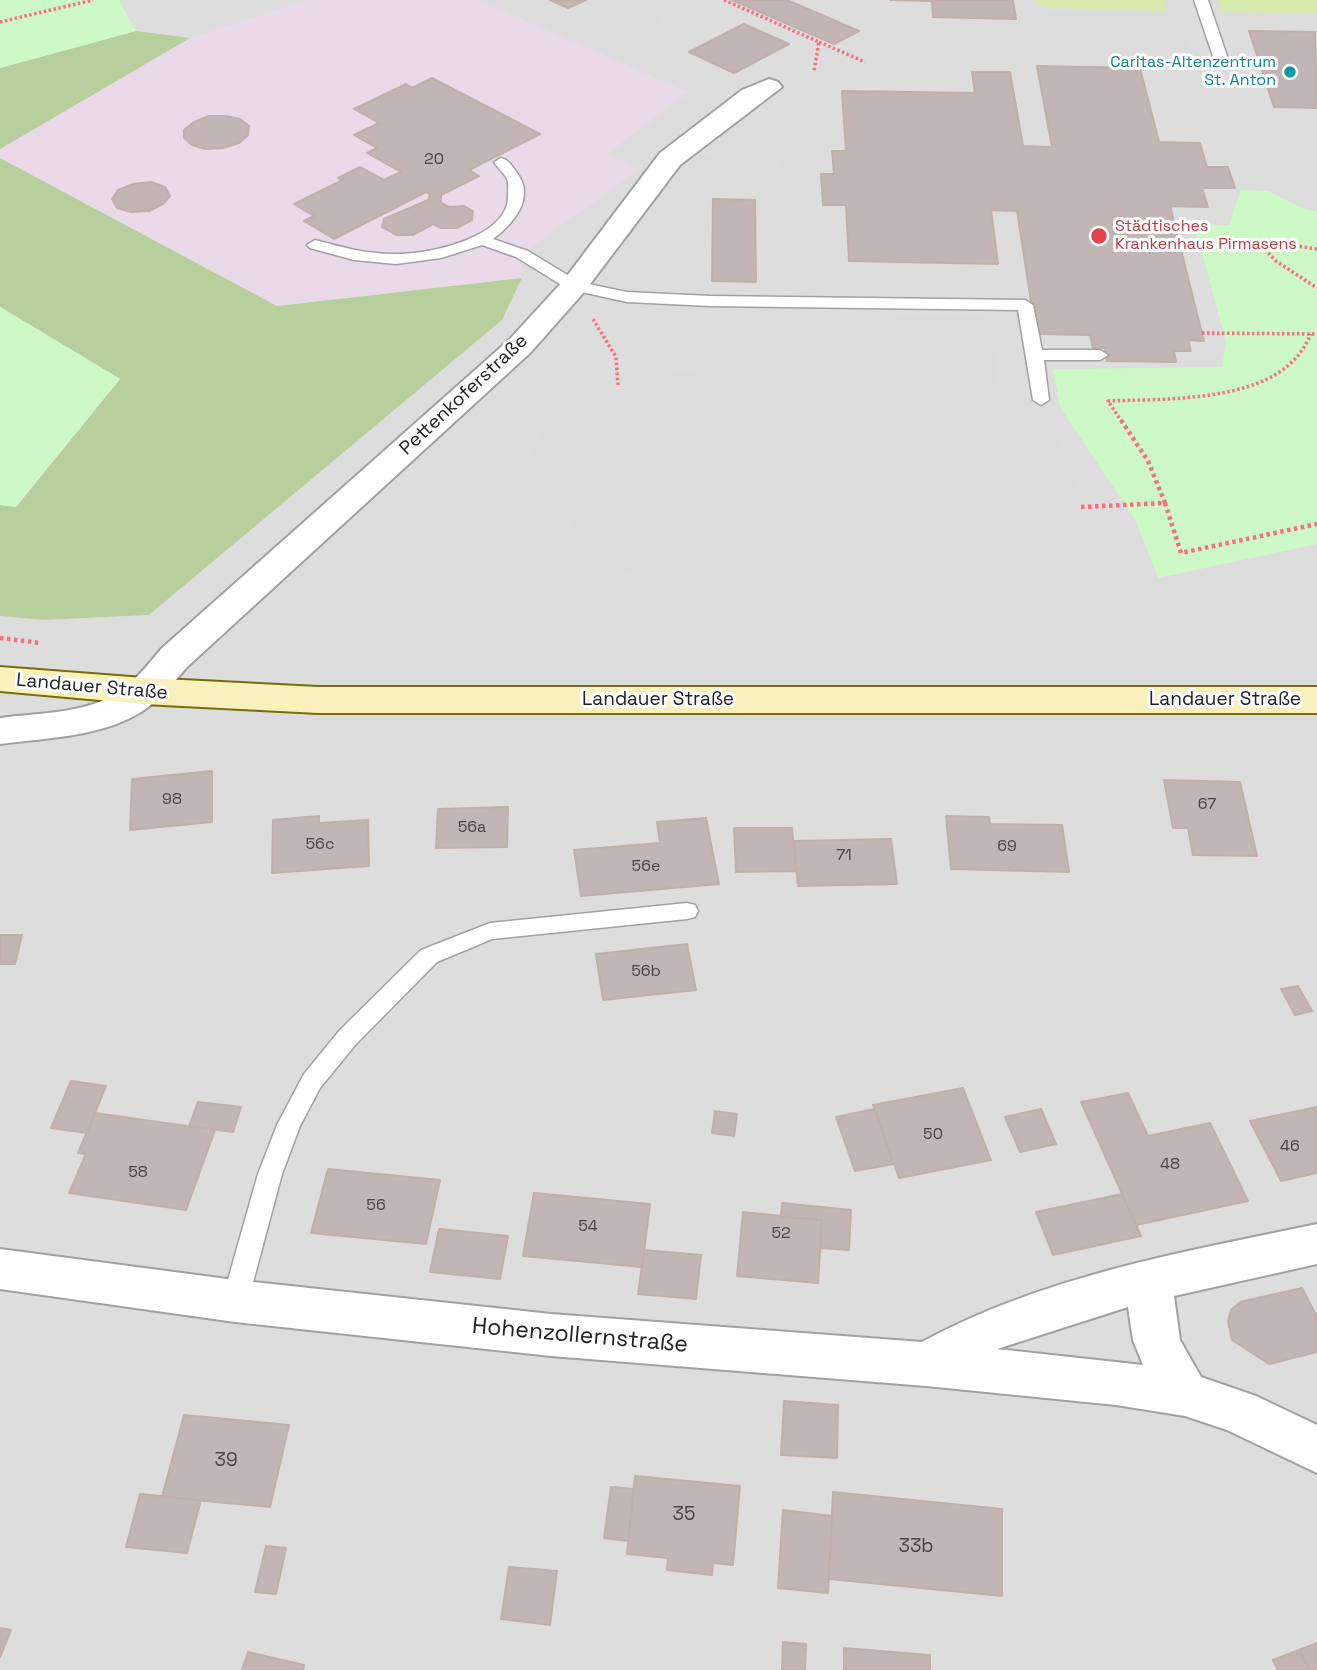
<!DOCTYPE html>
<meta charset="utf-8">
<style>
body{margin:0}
canvas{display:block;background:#f0ebe7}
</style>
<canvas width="1317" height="1670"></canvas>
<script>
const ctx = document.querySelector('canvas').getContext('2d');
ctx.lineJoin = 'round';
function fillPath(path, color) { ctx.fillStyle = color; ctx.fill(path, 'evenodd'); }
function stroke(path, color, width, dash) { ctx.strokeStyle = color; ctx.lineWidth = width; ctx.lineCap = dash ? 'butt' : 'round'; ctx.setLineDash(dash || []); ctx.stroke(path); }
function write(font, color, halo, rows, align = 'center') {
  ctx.font = font + ' "Space Grotesk",sans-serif'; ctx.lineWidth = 6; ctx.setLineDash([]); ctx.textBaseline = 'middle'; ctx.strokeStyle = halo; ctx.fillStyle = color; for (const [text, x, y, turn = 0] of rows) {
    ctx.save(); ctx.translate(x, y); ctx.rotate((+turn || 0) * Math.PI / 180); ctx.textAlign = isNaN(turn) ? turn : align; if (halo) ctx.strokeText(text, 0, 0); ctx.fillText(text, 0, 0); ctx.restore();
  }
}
fillPath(new Path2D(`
 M0,0H1317V1670H0V616L44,620L149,615L502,320L522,278L0,158V149L136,31L0,68Z`), '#dedddd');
fillPath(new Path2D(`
 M308,0H479L688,92L607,154L639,170L522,254V278L277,306L0,158V149L190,38Z`), '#e9d9e9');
fillPath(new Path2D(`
 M1035,0H1165L1166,11L1047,8L1037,4Z
 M1218,0H1317V14L1220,12Z`), '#d8eaae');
fillPath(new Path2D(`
 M136,31L190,38L0,149V68Z
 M0,158L277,306L522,278L502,320L149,615L44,620L0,616V505L16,507L120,379L0,307Z`), '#b6cf9c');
fillPath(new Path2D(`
 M0,0H119L136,31L0,68Z
 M1241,190L1268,191L1304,209L1317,211V544L1158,578L1136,521L1060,407L1053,369L1222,367L1226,342L1194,224L1229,225Z
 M0,307L120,379L15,507L0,505Z`), '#ccf9c5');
fillPath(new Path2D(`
 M625,0H677L683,3L659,17L657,30L686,57L745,84L720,98L569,29Z
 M1027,11L1181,14L1190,50L945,45L942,21L1028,23Z
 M691,93L735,108L682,150L722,160L650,254L604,245L662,167L619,154Z
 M749,112L843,114L846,151H833L834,174L782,173L781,158L724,159L723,147H699L731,122Z
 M695,312L991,317L999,398L1041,400L1080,493L1083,523L1043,584H669L621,570L575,538L570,514L539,487L533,451L542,432L554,414L618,385L628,368L698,373Z`), '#dcdcdc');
const building = new Path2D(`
 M550,0H586L568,8Z
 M732,0H787L859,31L834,44Z
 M890,0H1013L1016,19L933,17L932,1Z
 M744,24L789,44L734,73L689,52Z
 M1249,31L1315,32L1317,108L1274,107Z
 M1037,66L1140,68L1159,142L1200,143L1207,167H1228L1235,188H1202L1208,207L1170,206L1204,341L1188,340L1191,351H1174L1176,362L1107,361L1105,348H1093L1090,335L1040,334L1038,327H1035L1017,211L991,210L998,264L849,261L846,205H823L821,174H834L832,151H846L842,91L975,93L972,72H1010L1023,146L1052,147Z
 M432,78L540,134L469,170L479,176L441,195V203L449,207L464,206L473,211L472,220L457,228H441L433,224L413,235H397L382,227L384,219L428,200L430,194L426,192L334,239L304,221L314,216L294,204L343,180L338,178L360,167L384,180L401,172L367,153L377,148L354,135L379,123L354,109L406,84L412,88Z
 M209,116H226L240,119L249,126L248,135L239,143L224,148L206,149L192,145L184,138V130L194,122Z
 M151,182L165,187L170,196L163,204L149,211L131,212L117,208L112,199L118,190L133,184Z
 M713,199L755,200L756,282L712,281Z
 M212,771V822L130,830L132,779Z
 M1164,780L1240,782L1257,856L1193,855L1188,828H1173Z
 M508,807L507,847L436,848L438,809Z
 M319,816V823L368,820L369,866L272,873L273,820Z
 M946,816L989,817L990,824L1062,825L1069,872L951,869Z
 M706,818L719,884L581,896L574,850L660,843L657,822Z
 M734,828H792L796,871L736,872Z
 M891,839L897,884L798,886L794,841Z
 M0,935H22L15,964H0Z
 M687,944L696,990L603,1000L596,954Z
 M1298,986L1312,1011L1295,1015L1281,989Z
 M71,1081L106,1086L87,1133L51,1128Z
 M963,1088L991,1160L899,1178L873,1105Z
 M1128,1093L1148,1136L1210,1123L1248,1201L1136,1225L1081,1102Z
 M198,1102L241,1107L233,1132L189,1126Z
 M1317,1107V1173L1281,1181L1250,1121Z
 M874,1109L894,1164L855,1171L836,1117Z
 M1041,1109L1056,1144L1020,1152L1005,1117Z
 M715,1111L737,1114L734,1136L712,1133Z
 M95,1113L215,1130L186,1210L69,1193L86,1154L78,1153Z
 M328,1169L440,1180L426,1244L311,1233Z
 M534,1193L650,1204L642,1267L523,1256Z
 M1122,1194L1141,1236L1053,1255L1036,1212Z
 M782,1203L851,1210L849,1250L820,1248L822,1220L781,1217Z
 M743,1212L822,1220L818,1283L737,1276Z
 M439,1229L508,1236L500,1279L430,1272Z
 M644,1250L701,1255L696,1299L638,1294Z
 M1302,1288L1317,1317V1352L1269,1364L1232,1340L1228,1321L1231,1310L1240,1302Z
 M784,1401L838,1405L837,1458L781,1455Z
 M184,1415L289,1425L270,1507L162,1497Z
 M635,1476L740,1486L733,1565L713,1563L712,1575L667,1570L668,1558L627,1554Z
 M611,1487L634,1489L628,1541L604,1538Z
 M833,1492L1002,1509V1596L829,1579Z
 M140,1494L201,1500L187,1553L126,1547Z
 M783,1510L832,1516L828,1593L778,1588Z
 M266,1546L286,1548L276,1594L255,1592Z
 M509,1567L557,1571L550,1625L501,1619Z
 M0,1628L11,1630L0,1657Z
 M783,1642L806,1644L805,1670H782Z
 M1317,1643V1670H1310L1299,1650Z
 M844,1648L930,1655V1670H844Z
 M1299,1650L1310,1670H1278L1273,1660Z
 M248,1652L304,1665L303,1670H242Z`);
fillPath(building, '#c1b6b3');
stroke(building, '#c2afa9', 2);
const service = new Path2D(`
 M1194,0H1208L1229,62L1227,65H1217L1215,62Z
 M501,158C509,160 512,166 517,173C536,198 513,224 493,239L528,251L579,282L627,292L710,296L1025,300L1033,305L1042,350H1100L1108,355L1100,360H1044L1049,400L1041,405L1033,400L1018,310L710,306L627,302L568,289L516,257L482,245L441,258L396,264L354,260L310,248L307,245L315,240C341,247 367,254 394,254C427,255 510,238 508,195C508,190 509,183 507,179C504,173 497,167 494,162Z
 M687,903L695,905L698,911L695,917L687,919L492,939L437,962L356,1044L320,1088L300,1126L282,1174L248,1301L244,1309L235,1312L226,1309L222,1301L258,1174L277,1125L304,1074L340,1030L421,950L490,923Z`);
const minor = new Path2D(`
 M769,79L778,82L782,87L680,165L584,292L531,352L187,667C173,683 159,701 141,712C101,737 45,738 0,744V718C36,713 81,714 114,695C133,684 147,666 161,649L509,340L564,280L660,153L742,90Z
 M1317,1224V1264L1174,1296L1180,1340L1201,1377L1256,1396L1317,1425V1473L1227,1430L1185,1416L1116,1405L926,1386L551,1356L235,1322L0,1289V1249L235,1280L551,1314L922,1342C1043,1276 1183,1252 1317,1224ZM1128,1307L1133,1340L1143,1365L997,1349Z`);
const secondary = new Path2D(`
 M0,667L144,678L318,687H1317V713H318L144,704L0,691Z`);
stroke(service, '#a1a1a1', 3);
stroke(minor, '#a1a1a1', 4);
stroke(secondary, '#786d06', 4);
stroke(new Path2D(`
 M724,0L819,42L814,71
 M0,22L93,0
 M819,42L865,62
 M1317,249L1276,243L1262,246L1276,261L1317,288
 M593,319L616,357L618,385
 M1202,333L1317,334
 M1122,422L1108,401C1161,399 1253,402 1293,361C1301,354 1306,344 1311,334`), '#f8707e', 3.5, [2.5, 2.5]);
stroke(new Path2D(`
 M1121,420L1148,461L1165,503
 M1081,507L1165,503L1181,553L1317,524
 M0,638L41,643`), '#f8707e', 4.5, [3.5, 3.5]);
fillPath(service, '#fff');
fillPath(minor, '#fff');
fillPath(secondary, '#f9f0bc');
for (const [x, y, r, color] of [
 [1290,72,7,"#0f9aa8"],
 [1099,236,9,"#e0444e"]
]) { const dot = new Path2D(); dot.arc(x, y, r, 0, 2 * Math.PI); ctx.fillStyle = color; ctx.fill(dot); stroke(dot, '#fff', 2.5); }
write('16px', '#0d838f', '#fff', [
 ["Caritas-Altenzentrum",1276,63],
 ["St. Anton",1276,81]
], 'right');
write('16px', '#484645', null, [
 ["20",434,160],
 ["98",172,800],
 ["67",1207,805],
 ["56a",472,828],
 ["56c",320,845],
 ["69",1007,847],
 ["71",844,856],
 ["56e",646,867],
 ["56b",646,972],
 ["50",933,1135],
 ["46",1290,1147],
 ["48",1170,1165],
 ["58",138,1173],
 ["56",376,1206],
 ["54",588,1227],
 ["52",781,1234]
]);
write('16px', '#be3a42', '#fff', [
 ["Städtisches",1115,227],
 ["Krankenhaus Pirmasens",1115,245]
], 'left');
write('19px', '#202020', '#fff', [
 ["Pettenkoferstraße",464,395,-43],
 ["Landauer Straße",92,687,5],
 ["Landauer Straße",658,700],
 ["Landauer Straße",1225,700]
]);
write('19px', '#484645', null, [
 ["39",226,1461],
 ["35",684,1515],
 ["33b",916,1547]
]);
write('23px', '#202020', '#fff', [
 ["Hohenzollernstraße",580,1336,5]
]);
</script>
